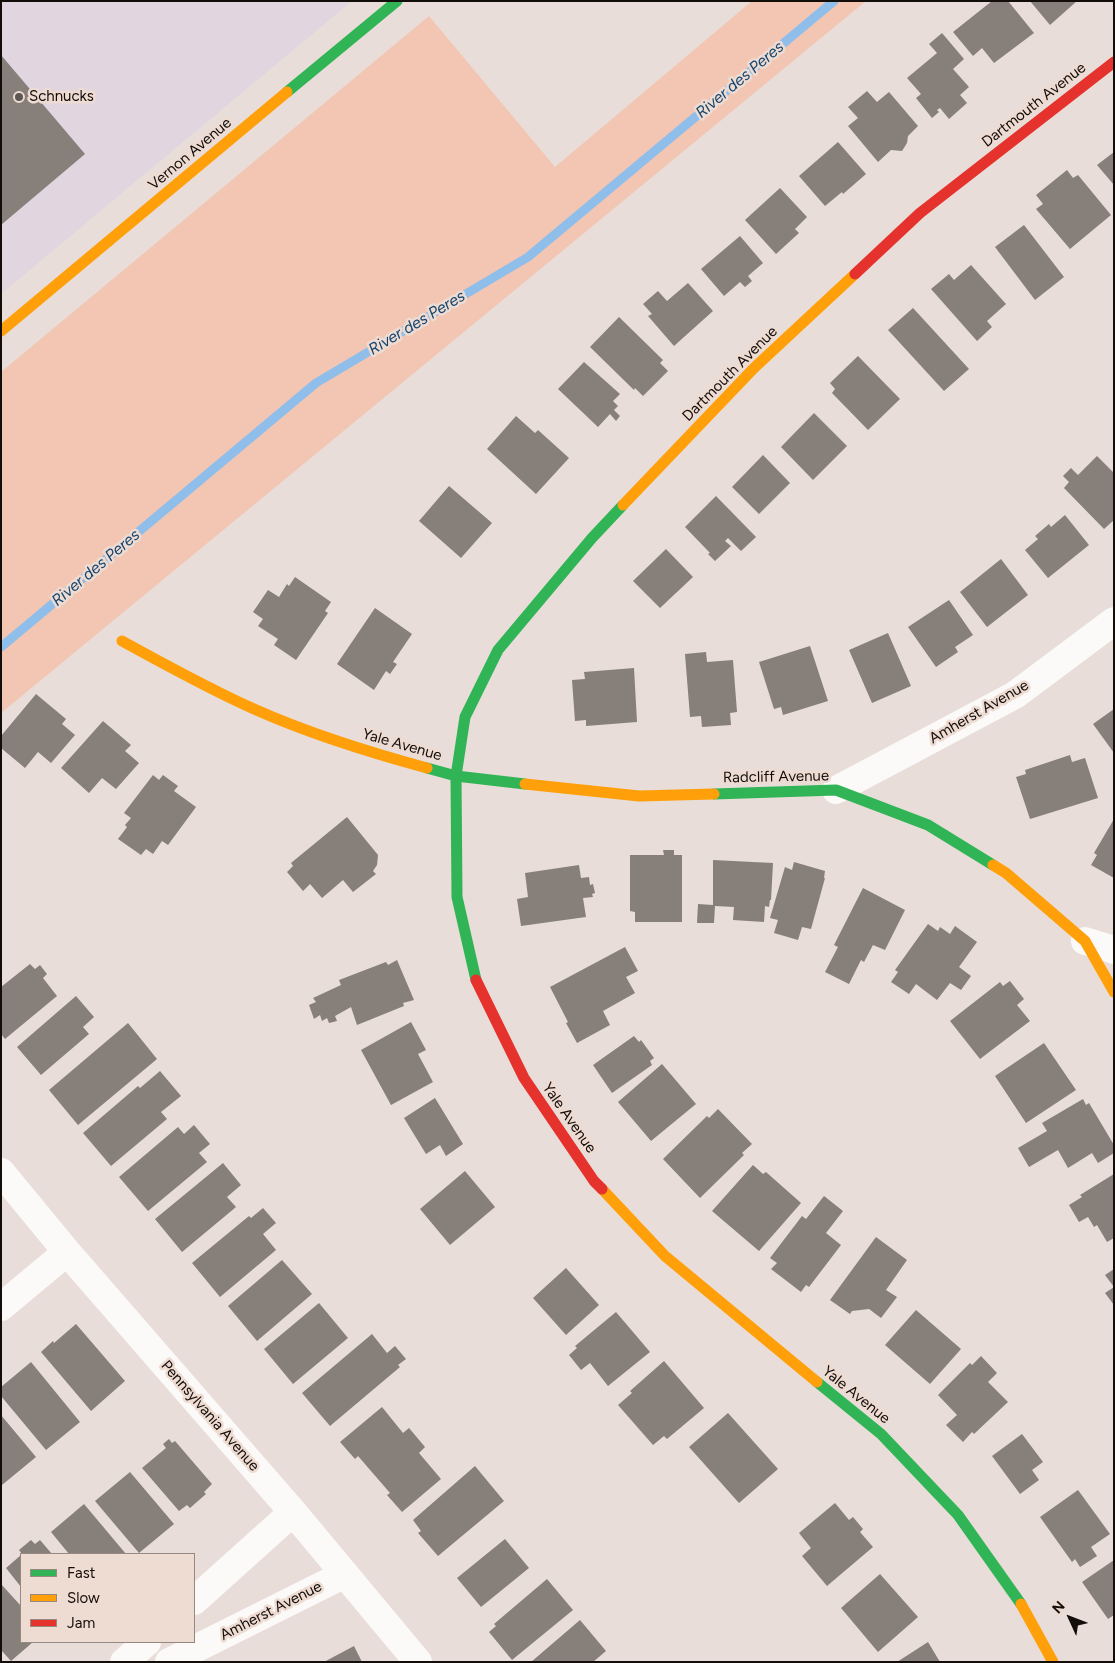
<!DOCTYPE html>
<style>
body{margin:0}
#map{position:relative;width:1115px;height:1663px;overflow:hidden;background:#e8ddd8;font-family:Figtree,sans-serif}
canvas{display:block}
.frame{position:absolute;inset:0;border:2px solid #130d0a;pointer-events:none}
.legend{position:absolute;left:20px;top:1553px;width:175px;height:90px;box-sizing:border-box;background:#eedbd2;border:1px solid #968982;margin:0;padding:6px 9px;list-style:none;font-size:15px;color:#130d0a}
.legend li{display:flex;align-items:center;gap:10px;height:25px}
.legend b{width:25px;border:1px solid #968982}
.north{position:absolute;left:1045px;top:1593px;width:50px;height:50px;-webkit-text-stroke:4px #eedbd2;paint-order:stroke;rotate:313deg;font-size:14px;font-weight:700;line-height:20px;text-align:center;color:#130d0a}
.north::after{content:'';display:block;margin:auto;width:18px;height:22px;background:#130d0a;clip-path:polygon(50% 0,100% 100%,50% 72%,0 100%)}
</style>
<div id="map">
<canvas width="1115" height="1663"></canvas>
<div class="frame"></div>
<ul class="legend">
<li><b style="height:6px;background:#30b455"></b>Fast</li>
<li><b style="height:6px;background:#ff9f0a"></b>Slow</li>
<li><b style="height:6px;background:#e5322d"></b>Jam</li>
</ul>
<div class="north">N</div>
</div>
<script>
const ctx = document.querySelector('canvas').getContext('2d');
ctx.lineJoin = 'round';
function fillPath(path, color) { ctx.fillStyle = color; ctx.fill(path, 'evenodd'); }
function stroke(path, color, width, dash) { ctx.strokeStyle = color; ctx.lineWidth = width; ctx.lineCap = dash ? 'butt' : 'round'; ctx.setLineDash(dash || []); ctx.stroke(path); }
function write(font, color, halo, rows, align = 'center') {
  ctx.font = font + ' Figtree,sans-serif'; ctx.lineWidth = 5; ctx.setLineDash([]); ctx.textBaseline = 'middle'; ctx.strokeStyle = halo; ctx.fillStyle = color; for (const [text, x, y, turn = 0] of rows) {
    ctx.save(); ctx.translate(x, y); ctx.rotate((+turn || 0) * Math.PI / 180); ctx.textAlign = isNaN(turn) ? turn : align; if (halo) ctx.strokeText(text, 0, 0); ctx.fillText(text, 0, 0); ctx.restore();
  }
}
fillPath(new Path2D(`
 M1,1H352L1,294Z`), '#e1d6e0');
fillPath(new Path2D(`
 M752,1H866L1,713V372L429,16L555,167Z`), '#f2c6b3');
stroke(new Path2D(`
 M1,647L316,383L528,257L834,1`), '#90beea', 9);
fillPath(new Path2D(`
 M992,1H1008L1034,33L994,63L982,48L973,56L953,32Z
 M1030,1H1077L1050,25Z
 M942,33L964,59L953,69L969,87L960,95L967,103L949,119L940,108L937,110L939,112L932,118L916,98L921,94L907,78L937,53L929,44Z
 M1,55L85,154L1,225Z
 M867,91L877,102L889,92L918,126L908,136L907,143L902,151L891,150L878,162L848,126L858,118L848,107Z
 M838,142L866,174L843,194L842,192L825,206L799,176Z
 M1114,152V185L1097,165Z
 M1067,170L1073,178L1078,175L1111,215L1070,249L1036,209L1043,204L1036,195Z
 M780,188L807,217L795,229L799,233L776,254L745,220Z
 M1024,225L1064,277L1035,300L995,247Z
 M740,236L763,263L748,276L752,281L745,287L740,282L724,296L701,269Z
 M971,265L1006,304L987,321L992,327L977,341L931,289L949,274L954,280Z
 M688,283L713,311L674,346L648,316L652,314L643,304L658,291L667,301Z
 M913,308L969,369L944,391L888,330Z
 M619,317L663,360L660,363L668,371L643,396L635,388L634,390L590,347Z
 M858,356L900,399L868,430L832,393L835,389L830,383Z
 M584,362L620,394L613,401L618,406L614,410L620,416L616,421L610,414L598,427L558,389Z
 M814,413L847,446L813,480L781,447Z
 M516,416L535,433L538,430L569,458L536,494L487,449Z
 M763,455L790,483L759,514L732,487Z
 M1097,456L1114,473V520L1104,529L1064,488L1069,482L1063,476L1071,468L1078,475Z
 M449,486L492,523L461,558L419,521Z
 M716,496L756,537L741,551L728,538L725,541L731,546L715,561L708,554L710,553L685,527Z
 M1065,515L1089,545L1048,578L1025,550L1038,539L1035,536L1049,524L1051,527Z
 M666,549L693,577L660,608L633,581Z
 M1001,559L1028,595L987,627L960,592Z
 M295,577L331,602L325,611L328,613L296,660L274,645L278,639L258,626L263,619L253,612L268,590L279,597L287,584L289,586Z
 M949,600L973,635L955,647L958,652L936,667L908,627Z
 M375,608L412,634L393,662L397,664L390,674L386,671L374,690L337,664Z
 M888,633L911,686L872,703L849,650Z
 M810,646L828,701L783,715L781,707L774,709L759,662Z
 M706,652L707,662L733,660L737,712L730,713L731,725L702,727L701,716L690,717L685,654Z
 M634,668L637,722L586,726V720L575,721L572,680L585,679L584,672Z
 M36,694L66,719L62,724L75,735L51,763L38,752L25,768L1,748V736Z
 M1114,709V753L1093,724Z
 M103,721L131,745L125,751L139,763L116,789L102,778L89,793L61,768Z
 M1070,755L1072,762L1085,758L1098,798L1030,819L1016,777L1026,774L1025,770Z
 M153,775L159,780L163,775L178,786L174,791L196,807L168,845L162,841L153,854L146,849L141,855L118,839L127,827L125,825L131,818L124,813Z
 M347,817L378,855L377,865L373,871L376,874L353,892L343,880L322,898L310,884L303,891L287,872L293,866L291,863Z
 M1114,819V878L1091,865L1097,855L1094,853Z
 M663,850H674V855H682V922H635V912L630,911V855H664Z
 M713,860L773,863L771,900H770L769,907L765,906L764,922L733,920L734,907L715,906L714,923H697L698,904L713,905Z
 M794,862L825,871L824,878H825L811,929L802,927L798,940L774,933L778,920L770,918L785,867L792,870Z
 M579,865L581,878L589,877L590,885L593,884L595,893L592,894L593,897L583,898L586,917L521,926L517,899L528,897L525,873Z
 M863,888L905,910L885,950L873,945L864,962L861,960L849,984L825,972L838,947L834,945Z
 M928,924L938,931L940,927L950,934L955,926L977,942L959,967L971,976L961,990L950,983L937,1000L916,984L909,994L891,982L898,972L895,970Z
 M625,947L638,971L626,977L635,993L603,1011L610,1025L577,1043L566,1023L568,1022L550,987Z
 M397,960L414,1000L403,1003L404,1006L357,1025L351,1007L335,1016L337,1021L329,1023L327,1018L322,1021L320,1015L314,1019L309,1005L316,1002L313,998L341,985L339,980L386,962L388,965Z
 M30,964L35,969L40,965L47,974L43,978L57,996L5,1039L1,1034V987Z
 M1010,981L1024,999L1017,1005L1030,1021L980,1059L950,1021L1000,982L1003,986Z
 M76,996L94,1017L83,1027L89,1034L41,1075L17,1047Z
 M411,1022L426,1050L418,1054L433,1082L391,1105L361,1050Z
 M128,1023L157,1059L78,1125L49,1090Z
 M634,1036L639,1042L641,1040L654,1058L650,1061L652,1065L612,1093L593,1065Z
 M1044,1043L1076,1090L1026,1123L995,1076Z
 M662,1064L696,1104L651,1141L618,1102Z
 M160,1071L181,1096L161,1112L167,1119L111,1166L83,1133L138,1086L140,1088Z
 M435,1098L463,1144L446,1156L440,1145L426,1154L404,1118Z
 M1083,1099L1086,1105L1089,1103L1114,1145V1153L1098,1163L1092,1153L1068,1168L1058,1150L1029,1167L1018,1148L1047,1131L1042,1123Z
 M718,1109L752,1144L742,1153L744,1155L700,1198L663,1159L707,1116L709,1118Z
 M194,1125L210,1144L199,1153L207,1162L148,1211L119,1177L178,1127L184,1134Z
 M223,1163L241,1185L227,1197L236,1207L182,1252L155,1219Z
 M753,1165L763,1174L766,1172L801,1203L759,1251L712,1211Z
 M465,1171L495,1207L450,1245L420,1209Z
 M1114,1174V1238L1107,1242L1097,1225L1094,1227L1088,1217L1079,1222L1069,1205L1082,1197L1080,1195Z
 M824,1196L843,1211L826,1233L841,1245L809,1287L806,1285L801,1292L771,1269L777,1263L770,1258L802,1216L806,1219Z
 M263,1208L276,1223L263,1234L276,1250L220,1297L192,1263L249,1216L251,1218Z
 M876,1237L907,1260L886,1290L897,1297L881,1318L869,1309L852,1311L850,1314L830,1300Z
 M282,1260L312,1294L257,1341L228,1306Z
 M566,1268L599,1305L566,1335L533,1298Z
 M1114,1269V1287L1105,1275Z
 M1114,1287V1305L1105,1293Z
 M319,1303L348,1338L293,1384L264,1349Z
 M916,1310L961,1349L930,1384L885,1345Z
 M616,1312L650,1352L608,1386L590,1363L581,1370L569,1355L577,1348L575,1346Z
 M76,1324L125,1381L91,1411L41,1352L53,1341L54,1343Z
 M372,1334L387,1353L395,1346L406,1359L398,1365L400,1367L330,1426L302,1393Z
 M981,1356L997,1373L988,1382L1008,1402L974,1434L972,1432L963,1442L946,1425L957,1415L938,1395L970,1363L972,1365Z
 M664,1361L704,1408L667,1439L664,1436L653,1445L618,1405L632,1393L630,1391Z
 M31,1362L80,1422L46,1450L1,1396V1387Z
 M382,1407L403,1433L409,1428L425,1447L419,1453L441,1479L402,1512L387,1495L390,1493L358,1456L355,1459L340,1442Z
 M728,1413L778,1469L739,1503L689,1447Z
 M1,1415L36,1457L2,1485L1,1484Z
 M1022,1434L1043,1462L1032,1470L1039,1480L1020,1494L992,1456Z
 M169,1439L172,1443L175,1441L212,1484L204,1492L206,1494L190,1508L187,1505L179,1511L142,1468L166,1448L163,1444Z
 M475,1466L504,1501L438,1556L418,1533L421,1531L413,1520Z
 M130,1472L174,1524L139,1553L95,1501Z
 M1078,1490L1110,1534L1091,1547L1097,1556L1080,1567L1075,1559L1072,1562L1040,1517Z
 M835,1503L849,1520L853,1517L863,1529L860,1532L873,1547L827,1586L802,1556L811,1548L799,1533Z
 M84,1504L126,1554H69L51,1532Z
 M505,1539L529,1568L481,1607L457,1578Z
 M31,1540L35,1544L40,1540L52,1554H22L19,1550Z
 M21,1555V1587L6,1568Z
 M1114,1560V1615L1108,1619L1082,1582Z
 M880,1574L918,1617L878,1652L841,1608Z
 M547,1579L573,1610L512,1660L489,1632L496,1626L494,1624Z
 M1,1584L21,1606V1642H33L11,1661L1,1650Z
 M580,1620L606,1651L593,1662H531Z
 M928,1642L940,1662H897Z
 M354,1646L362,1662H324Z`), '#867f7a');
stroke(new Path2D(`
 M836,790L1015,695L1114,621
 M1085,941L1114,950
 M1,1172L67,1252L293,1512L418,1662
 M1,1307L67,1252
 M194,1601L293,1512
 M124,1662L147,1642
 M169,1662L345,1574`), '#fcfaf9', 28);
stroke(new Path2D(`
 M287,92L397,1
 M427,768L456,776L457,897L476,980
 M525,784L456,776L465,717L498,650L592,538L623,505
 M714,794L836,790L928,825L993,865
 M817,1382L881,1434L958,1515L1021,1604`), '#30b455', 11);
stroke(new Path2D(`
 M1,331L287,92
 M623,505L754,368L855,274
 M122,641C166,665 209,689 254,709C310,734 368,752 427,768
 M525,784L639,796L714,794
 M993,865L1006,873L1085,941L1114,992
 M602,1189L665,1256L817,1382
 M1021,1604L1053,1662`), '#ff9f0a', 11);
stroke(new Path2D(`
 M855,274L920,213L1114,62
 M476,980L524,1078L594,1181L602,1189`), '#e5322d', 11);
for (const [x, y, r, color] of [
 [19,97,5,"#5e5652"]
]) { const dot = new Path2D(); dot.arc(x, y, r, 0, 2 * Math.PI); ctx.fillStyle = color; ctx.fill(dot); stroke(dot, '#eedbd2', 2); }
write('15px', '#130d0a', '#eedbd2', [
 ["Schnucks",29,97]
], 'left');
write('15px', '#130d0a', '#eedbd2', [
 ["Dartmouth Avenue",1034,105,-38],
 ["Vernon Avenue",190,154,-40],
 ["Dartmouth Avenue",730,374,-45],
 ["Amherst Avenue",979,712,-30],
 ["Yale Avenue",402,745,16],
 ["Radcliff Avenue",776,777,-1],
 ["Yale Avenue",569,1118,55],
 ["Yale Avenue",856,1395,39],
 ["Pennsylvania Avenue",210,1416,49],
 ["Amherst Avenue",271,1611,-27]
]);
write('italic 16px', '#12456f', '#eedbd2', [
 ["River des Peres",740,80,-40],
 ["River des Peres",417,323,-31],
 ["River des Peres",96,568,-40]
]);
</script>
